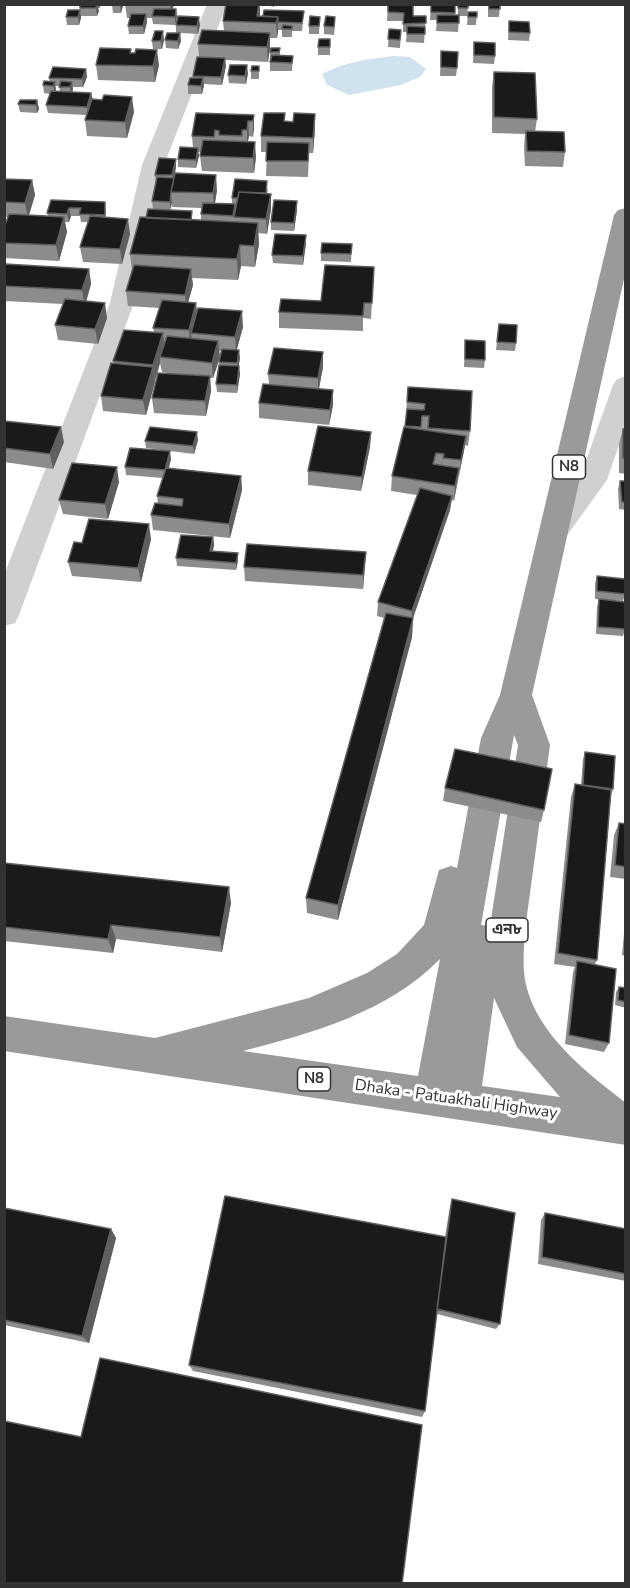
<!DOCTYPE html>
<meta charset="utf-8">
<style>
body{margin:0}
#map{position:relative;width:630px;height:1588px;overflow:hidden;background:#fff;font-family:"Nunito Sans",sans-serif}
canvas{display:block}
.frame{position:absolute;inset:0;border:6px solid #333;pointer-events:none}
</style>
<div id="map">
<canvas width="630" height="1588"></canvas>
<div class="frame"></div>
</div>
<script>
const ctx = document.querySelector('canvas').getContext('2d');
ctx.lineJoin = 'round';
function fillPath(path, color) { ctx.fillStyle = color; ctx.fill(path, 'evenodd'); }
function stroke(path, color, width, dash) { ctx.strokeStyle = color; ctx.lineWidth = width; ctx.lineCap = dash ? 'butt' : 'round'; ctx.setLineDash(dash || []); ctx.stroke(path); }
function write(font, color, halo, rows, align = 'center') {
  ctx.font = font + ' "Nunito Sans","Noto Sans Bengali",sans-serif'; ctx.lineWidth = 6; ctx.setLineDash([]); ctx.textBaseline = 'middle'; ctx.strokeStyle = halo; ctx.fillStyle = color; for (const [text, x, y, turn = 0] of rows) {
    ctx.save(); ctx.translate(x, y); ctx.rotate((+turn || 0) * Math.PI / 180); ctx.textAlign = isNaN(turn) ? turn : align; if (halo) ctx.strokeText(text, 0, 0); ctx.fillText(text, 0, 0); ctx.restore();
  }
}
fillPath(new Path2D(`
 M393,56L410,57L426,69L420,77L401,85L349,95L327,85L322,74C344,62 369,59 393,56Z`), '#cfe2ee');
fillPath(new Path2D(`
 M207,4H227L164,165L134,303L19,615L15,623L4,626V575L110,303L142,165Z
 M626,376V425L607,480L565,538L555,542L545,538L541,531L545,524L580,477L613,385L617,379Z`), '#d0d0d0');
fillPath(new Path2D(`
 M626,208V270L532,695L550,745L525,930C524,948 522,967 526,985C538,1035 587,1073 626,1103V1145L4,1051V1016L155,1038L309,998L367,973L397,954L424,925L439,870L451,866L457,868L481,738L500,695L614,215L618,210ZM514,735L518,745L490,926L481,925ZM440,959L418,1076L243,1051C313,1033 388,1012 440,959ZM494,998L517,1047L560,1097L482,1086Z`), '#9a9a9a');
fillPath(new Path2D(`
 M80,4H101L100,8H98L99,11L97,16H81V18L79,25H67L66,17L80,10Z
 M123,4L121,13H113L112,5Z
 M125,4H174L173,9H176L177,17L175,25L153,24L152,18H147V22L144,34H129L128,26L130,18H127Z
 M262,4H274V7Z
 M388,4L413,16H426L424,43L406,42L407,32H403V21H387Z
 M431,4H455V15H458V4H468L467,16H459L458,32L436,31L437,20H430Z
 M488,4H500L499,17H488Z
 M304,11L302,31H292V37H282V30H278L277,38H270V48L268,62L225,60L226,66L222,85L204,84L202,94H188V85L193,78V76L199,57L198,44L224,31L223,21Z
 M468,12H477L476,25H467Z
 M320,17L319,34H309V26Z
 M509,21L530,33L529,41L508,40Z
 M176,25H200L198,34L180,33L181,41L178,49L166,48L165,40L176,33Z
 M335,25L334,35L324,34V26Z
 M389,29L401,30L400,48L388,47Z
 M330,39V55H318V47Z
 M164,40L162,49H153L152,41Z
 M474,42L495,56L494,64L473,63Z
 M280,48V56H293L292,71H270V52Z
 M131,49V53L159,65L155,82L98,80L96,65Z
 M441,51L457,68L456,76H440Z
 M259,66V79H251V71Z
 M86,69L87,77L83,87H73L72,92L91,93L92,99L134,112L127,138L87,136L85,120L86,115L48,113L46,105L50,94L44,93L43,85L50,82L49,78ZM55,86H59L60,92L56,91Z
 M494,72L537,119L535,132L565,152L563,167L525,166L524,147L525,134L492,133V87Z
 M248,73L246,84L229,83L228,75Z
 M37,100L39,109L37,113L20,112L18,104Z
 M254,115L253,137L249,136L248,141L256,157L254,173L202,171L200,156L201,152H198L199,156L196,168L178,167V159L193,148L192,136Z
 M285,121L315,129L313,153H309L308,177L266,176L267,152H261V136Z
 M176,159V167L175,173L217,190L215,203L232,204V198L268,189L267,194L271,209L267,234L258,233L259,244L255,267L241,266L238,280L192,278L193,285L188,302L197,312L243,327L237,349L240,358L238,366L240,374L237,393L217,392L216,384L221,351H219L220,357L213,378H210L211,391L206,416L154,413L152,398L174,374L162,372L160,363L146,415L103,411L101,396L114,363L113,361L154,332L153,328L159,308L128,306L126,291L132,270L130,254L193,220H201V214L202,208L172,207V203L170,210L153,209L152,201L156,183L155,175Z
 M4,179L32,180L35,195L29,215L48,216L47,213L51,200L105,202L106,217L130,234L122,264L83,262L80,247L88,222H81L80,216H71L69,222H65L67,232L59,261L4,258V228L8,217H4Z
 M297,201V210L294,231L271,230V222Z
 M306,243L303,265L273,263L272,255Z
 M352,244L351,262L321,261V253Z
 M4,266L89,269L91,284L86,301L107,318L98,344L58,340L55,325L63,304L4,301Z
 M374,267L371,319L363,318V331L279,328V312L321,301Z
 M499,324L516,343L515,351L496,350Z
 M465,340L485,360L484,368L464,367Z
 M323,352V367L319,389L333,405L329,425L259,418V403L269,384L268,374Z
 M408,387L470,431L468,446L465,445L454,501L452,500L450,510L413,618L412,637L338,920L307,913L306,898L384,618L377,616L378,602L417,495L391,491L392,476L405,427Z
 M4,421L64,442L53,469L4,462Z
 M623,429H626V474L619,473V444Z
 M371,432L370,447L361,491L308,485V471Z
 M198,440L194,454L146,448L145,441Z
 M171,459L169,468L241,476L242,490L230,538L153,530L151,515L158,504L157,496L163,478L126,475L125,467Z
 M620,481H626V510L619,509L618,489Z
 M119,482L108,519L63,514L59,500Z
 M213,537L214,545L213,551L238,561L236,570L177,566L176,558Z
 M151,539L141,582L72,576L68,562Z
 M365,566L363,589L245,581L244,567Z
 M597,576L625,594L623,601L595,599V584Z
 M599,599L625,629L623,636L596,634L597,607Z
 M585,752L613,789L611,795L597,960L595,964L609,1043L604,1052L565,1044L573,972L575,967L554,964L571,797L575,784L581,785L583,759Z
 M445,788L544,810L541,822L443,801Z
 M619,823L626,824V879L610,877L614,835Z
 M4,863L231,903L222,952L116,939L113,953L4,941Z
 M626,912V956L622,955Z
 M619,987L626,988V1008L615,1005L616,992Z
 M452,1199L500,1324L496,1329L437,1314L425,1411L422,1417L193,1371L189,1365L445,1237L450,1206Z
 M4,1208L111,1229L116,1238L89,1343L4,1325Z
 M545,1213L626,1229V1281L538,1264L541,1220Z`), '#8c8c8c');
fillPath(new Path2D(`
 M97,4L99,11L97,16L96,8Z
 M123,4V6L121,13L120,5Z
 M170,4H174L171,15Z
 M260,4V18L257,16Z
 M176,9L177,17L175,25V17Z
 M80,10L81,18L79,25L78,17Z
 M146,14L147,22L144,34L143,26Z
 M199,17L200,25L198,34L197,26Z
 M278,17V32L277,38L276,23Z
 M163,31L164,40L162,49L161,41Z
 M180,33L181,41L178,49V41Z
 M270,33V48L268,62L267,47Z
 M157,50L159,65L155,82L153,66Z
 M225,58L226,66L222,85L221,77Z
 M247,65L248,73L246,84L245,76Z
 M86,69L87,77L83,87L82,79Z
 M203,78L204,86L202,94L201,86Z
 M55,82L56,90L55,94L53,86Z
 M72,82L73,90L71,95L70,87Z
 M91,93L93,101L88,115L87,107Z
 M132,97L134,112L127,138L125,122Z
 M37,100L39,109L37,113L36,105Z
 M315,114V129L313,153V138Z
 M254,115V130L253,137V121Z
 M248,121L249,136L247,145V130Z
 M255,142L256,157L254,173L253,158Z
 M198,148L199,156L196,168V160Z
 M176,159V167L173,184L172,175Z
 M216,175L217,190L214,209L213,193Z
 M32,180L35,195L28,218L25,203Z
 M271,194V209L267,234L266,219Z
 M171,195L172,203L170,210V202Z
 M297,201V210L294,231V223Z
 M69,208L71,216L69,222L67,214Z
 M64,217L67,232L59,261L56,245Z
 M128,219L130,234L122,264L120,249Z
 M258,223L259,244L255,267L254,246Z
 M306,235V243L303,265V256Z
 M240,245L241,266L238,280L237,259Z
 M89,269L91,284L85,306L82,290Z
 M191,269L193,285L186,310L185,295Z
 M105,303L107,318L98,344L95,329Z
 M196,303L198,318L191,333L192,340L190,346L189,330Z
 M242,311L243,327L236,352L235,337Z
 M163,333L165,348L160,357V363L155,380L153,365Z
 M218,341L220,357L213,378L212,363Z
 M239,350L240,358L238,371L237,363Z
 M323,352V367L318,393V378Z
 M239,366L240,374L237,393V385Z
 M153,367L155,382L146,415L143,400Z
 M210,376L211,391L206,416L205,401Z
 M333,390V405L329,425L330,410Z
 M61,427L64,442L53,469L50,454Z
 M197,432L198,440L194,454L193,446Z
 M371,432L370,447L361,491L362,477Z
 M466,436L464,451L459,475L461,460Z
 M170,451L171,459L166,478L165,470Z
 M117,467L119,482L108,519L105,504Z
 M459,468L457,483L454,501L455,486Z
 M241,476L242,490L230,538L229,524Z
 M452,496L450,510L411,624L412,611Z
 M149,524L151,539L141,582L138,568Z
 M213,537L214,545L211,558L210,551Z
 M366,552L365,566L363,589V575Z
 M238,553V561L236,570V563Z
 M413,618L412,637L338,920V905Z
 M229,887L231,903L222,952L220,937Z
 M111,925L116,939L113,953L108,939Z
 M111,1229L116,1238L89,1343L82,1336Z`), '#5f5f5f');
const building = new Path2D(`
 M80,4H97L96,8H80Z
 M226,4H259L257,16L278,17L276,23L223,21Z
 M388,4L413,5V16H426V23L403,24L404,13L388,12Z
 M431,4H455V13L431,12Z
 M458,4H468V8H458Z
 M489,4H500V9H489Z
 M154,9H176L175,17L152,16Z
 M68,10H80L78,17H66Z
 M264,10L304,11L302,23L278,22V17L263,16Z
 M468,12H477V17H468Z
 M131,14H146L143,26H128Z
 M437,15H459V23H437Z
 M178,16L199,17L197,26L176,25Z
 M310,16L320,17L319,26H309Z
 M326,16L335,17L334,27L324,26Z
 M509,21L529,22L530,33L509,32Z
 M283,25L292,26V29H282Z
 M407,26L425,27V34H407Z
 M389,29L401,30L400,40L388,39Z
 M202,30L270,33L267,47L198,44Z
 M155,31H163L161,41H152Z
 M167,33H180L178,41L165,40Z
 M319,39H330V47H318Z
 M474,42L495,43V56L474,55Z
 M100,48L131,49L130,53H135L136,49L157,50L153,66L96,65Z
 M271,48H280L279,52H270Z
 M441,51L458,52L457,68L441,67Z
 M272,55L293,56L292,63L270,62Z
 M197,57L225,58L221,77L193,76Z
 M230,65H247L245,76L228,75Z
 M252,66H259V71H251Z
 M53,67L86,69L82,79L49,78Z
 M494,72L535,73L537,119L494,117Z
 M190,78H203L201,86L188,85Z
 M44,81L55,82L53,86L43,85Z
 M61,81L72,82L70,87H59Z
 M51,91L91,93L87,107L46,105Z
 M104,95L132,97L125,122L85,120L92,99L102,100Z
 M20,100H37L36,105L18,104Z
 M196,113L254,115L253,121H248L247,130H242V136L219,135V131L215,130L214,137L192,136Z
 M264,113H285L284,121L293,122L294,113L315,114L313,138L261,136Z
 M526,131L564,132L565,152L527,151Z
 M203,140L255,142L253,158L200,156Z
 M267,142L309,143L308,161H266Z
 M180,147L198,148L196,160L178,159Z
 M159,158L176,159L172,175H155Z
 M175,173L216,175L213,193L171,192Z
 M157,177L174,178L171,192L170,202L152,201Z
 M4,179L32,180L25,203L4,202Z
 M235,179L267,181L266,193L239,192L238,198H232Z
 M239,192L271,194L266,219L234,217Z
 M51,200L105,202V215L79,214L81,208H69L67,214L47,213Z
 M274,200L297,201L294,223L271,222Z
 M203,203L235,204L233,216L201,214Z
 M148,209L192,211L191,220L146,218Z
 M9,214L64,217L56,245L4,243V228Z
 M90,216L128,219L120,249L80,247Z
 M140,217L258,223L254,246L240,245L237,259L130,254Z
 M275,234L306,235L303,256L272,255Z
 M322,243L352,244L351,254L321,253Z
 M5,264L89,269L82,290L4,286Z
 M134,265L191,269L185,295L126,291Z
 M325,265L374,267L372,303H364L363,316L279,312L281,299L321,301Z
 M65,299L105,303L95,329L55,325Z
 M162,300L196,303L189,330L153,328Z
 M198,308L242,311L235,337L191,333Z
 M499,324L517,325L516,343L497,342Z
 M124,330L163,333L153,365L113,361Z
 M167,336L218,341L212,363L160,357Z
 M465,340L485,341V360L465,359Z
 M274,348L323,352L318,378L268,374Z
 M222,349L239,350L237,363L219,362Z
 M111,363L153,367L143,400L101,396Z
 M219,365L239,366L237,385L216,384Z
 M158,373L210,376L205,401L152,398Z
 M263,384L333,390L330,410L259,403Z
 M408,387L472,391L470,431L428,428L429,416H422L421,427L405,426L407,409L424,410L425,404L407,402Z
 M4,421L61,427L50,454L4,448Z
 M318,426L371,432L362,477L308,471Z
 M150,427L197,432L193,446L145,441Z
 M404,427L466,436L461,460L443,458L444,454L436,453L433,464L459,468L455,486L392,476Z
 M623,429H626V459L623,458Z
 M130,448L170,451L165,470L125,467Z
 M72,463L117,467L105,504L59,500Z
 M166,468L241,476L229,524L151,515L155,503L182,506L183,499L157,496Z
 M620,481H626V502H622Z
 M420,488L452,496L412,611L378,602Z
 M89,519L149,524L138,568L68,562L74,542L82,543Z
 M181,535L213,537L210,551L238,553L236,563L176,558Z
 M247,544L366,552L363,575L244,567Z
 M597,576L625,579V594L597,591Z
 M599,599L625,602V629L598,627Z
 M386,613L413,618L338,905L306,898Z
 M455,749L552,769L544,810L445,788Z
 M585,752L615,756L613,789L583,785Z
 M575,784L611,790L597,960L558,953Z
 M619,823L626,824V867L615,865Z
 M4,863L229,887L220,937L111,925L108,939L4,927Z
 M577,961L616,969L609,1043L569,1035Z
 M619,987L626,988V1002L618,1000Z
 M225,1196L446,1237L425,1411L189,1365Z
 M452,1199L515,1213L500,1324L437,1309Z
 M4,1208L111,1229L82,1336L4,1320Z
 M545,1213L626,1229V1274L542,1257Z
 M100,1358L422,1425L402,1584H4V1421L81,1437Z`);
fillPath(building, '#1a1a1a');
stroke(building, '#5f5f5f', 1.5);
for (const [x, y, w] of [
 [569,467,33],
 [507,930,42],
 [314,1079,33]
]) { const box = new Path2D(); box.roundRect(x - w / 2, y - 12, w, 24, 4.5); ctx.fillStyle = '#fff'; ctx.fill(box); stroke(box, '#333', 1.5); }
write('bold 15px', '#333', null, [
 ["N8",569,467],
 ["এন৮",507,930],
 ["N8",314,1079]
]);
write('16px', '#333', '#fff', [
 ["Dhaka - Patuakhali Highway",456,1100,8]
]);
</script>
